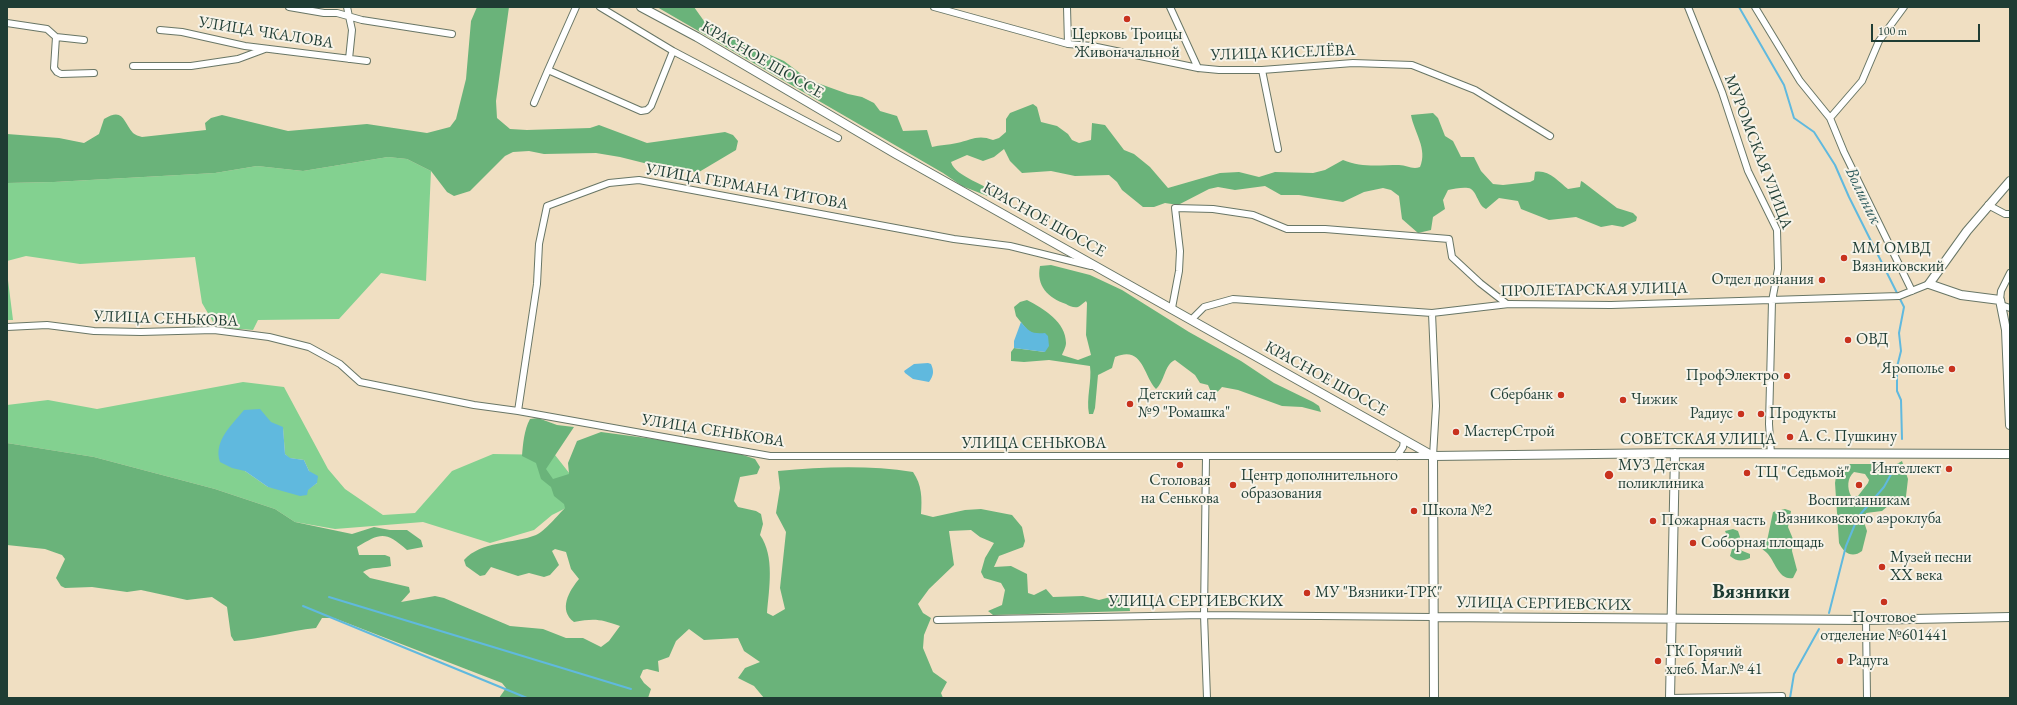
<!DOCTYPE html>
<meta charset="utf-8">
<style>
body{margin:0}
#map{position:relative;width:2017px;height:705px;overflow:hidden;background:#f0dfc2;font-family:"EB Garamond",serif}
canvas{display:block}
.frame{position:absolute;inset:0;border:8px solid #1f3d34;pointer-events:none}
.scale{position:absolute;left:1871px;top:24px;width:109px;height:18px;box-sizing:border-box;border:2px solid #1f3d34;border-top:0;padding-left:5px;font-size:12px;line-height:14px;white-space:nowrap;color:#1f3d34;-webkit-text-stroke:3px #f7f3e8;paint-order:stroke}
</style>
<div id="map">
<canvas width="2017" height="705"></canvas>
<div class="frame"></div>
<div class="scale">100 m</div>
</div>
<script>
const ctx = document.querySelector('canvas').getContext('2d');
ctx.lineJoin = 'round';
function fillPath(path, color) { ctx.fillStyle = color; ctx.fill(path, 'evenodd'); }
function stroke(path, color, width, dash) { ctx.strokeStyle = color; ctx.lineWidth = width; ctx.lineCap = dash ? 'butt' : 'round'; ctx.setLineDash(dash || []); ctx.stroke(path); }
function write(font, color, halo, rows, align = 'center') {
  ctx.font = font + ' "EB Garamond",serif'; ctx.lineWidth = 4; ctx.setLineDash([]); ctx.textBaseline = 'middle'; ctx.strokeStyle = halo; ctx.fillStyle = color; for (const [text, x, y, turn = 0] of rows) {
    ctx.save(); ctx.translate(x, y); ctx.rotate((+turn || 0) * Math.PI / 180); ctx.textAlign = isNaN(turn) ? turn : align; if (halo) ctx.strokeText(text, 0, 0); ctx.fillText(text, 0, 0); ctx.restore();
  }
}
fillPath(new Path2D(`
 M388,157L407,159L431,171L426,281L381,273L339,319L258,320L253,330L216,327L202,303L195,257L80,264L26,256L7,261V183L54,182L215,173L257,166L303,171Z
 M7,272L13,320H7Z
 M243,382L284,387L328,469L345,489L383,515L415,513L452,471L493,454L555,455L588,497L552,515L534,530L490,543L423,522L335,529L295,522L275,509L215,489L94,457L7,443V405L48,400L97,409ZM283,428L285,454L289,458L304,460L309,471L317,483L307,490L268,487L245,471Z`), '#83d190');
fillPath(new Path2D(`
 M477,7H509L496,101L497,118L510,129L527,130L590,128L599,125L647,143L725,132L733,135L738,141L736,150L699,172L672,170L620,157L596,153L544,154L529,151L513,152L505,156L470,191L454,196L447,192L431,171L407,159L388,157L303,171L257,166L215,173L54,182L7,183V134L59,138L84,143L99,134L104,119C124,107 123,122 133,133C135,135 139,136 142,137L206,130L205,123L211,118L222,115L288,131L367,124L427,133L450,127L456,119L466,79L471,21Z
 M657,7H694L704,21L747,45L784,61L809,80L848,94L862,97L874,103L880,111L897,116L903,131L927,130L932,147C940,145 948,145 957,143C971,140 978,134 993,140L999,138L1006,132V119L1010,113L1033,104L1037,107L1041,122L1057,126L1068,134L1072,140L1079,143L1091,140L1092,123L1105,125L1124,150L1134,154L1150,167L1168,188L1220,173L1239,172L1259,177L1275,172L1313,173L1325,170L1343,160C1362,168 1379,165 1399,165C1407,165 1412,170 1420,167C1428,149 1414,132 1411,115L1433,113L1438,118L1445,136L1453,141L1461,157H1474L1481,171L1493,184L1503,185L1530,182L1534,180L1535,172C1548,169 1559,182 1568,189L1580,187L1581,181L1583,182L1617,208L1633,213L1637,217L1636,221L1623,227L1612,225L1601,227L1576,217L1549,220L1521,209L1518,201L1499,198L1486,209C1477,205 1477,189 1468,188C1462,187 1454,189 1448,190L1443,200L1445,209L1433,217L1431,230L1418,233L1402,219L1399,196L1391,190L1383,188L1364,192L1343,202L1299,195H1281L1265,186L1235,190L1218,187L1209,189L1178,205L1165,203L1154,207H1143L1122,190L1117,182L1109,175L1075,176L1051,171L1022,173L1010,161L1004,149L994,157L983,161L967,155L951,162C956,178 987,183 996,196L995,199L962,186L943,173Z
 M1051,265L1090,275L1122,290L1189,332L1241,361L1274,383L1313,402L1319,406L1321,412L1302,407L1282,406L1238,390L1222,387L1213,397L1208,385L1200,383L1195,375L1175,360C1164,365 1165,381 1156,389C1143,375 1143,345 1115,357L1112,368L1098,375L1095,408L1093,414H1089C1086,398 1092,382 1090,366L1049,360L1024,362L1011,361V352L1014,348L1045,352L1034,334L1028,331L1016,316L1014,307L1020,302L1027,300C1044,309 1066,322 1066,343C1066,347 1063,352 1062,355L1078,360L1091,355L1086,335L1087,303L1086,301C1083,303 1080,306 1078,307C1074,308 1069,306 1066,304C1048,298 1036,286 1040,266Z
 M538,418L557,425L574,427L546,469L553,479L569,474L568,463L577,441L601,432L676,442L737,453L755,459L760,467L757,474L740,477L734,501L738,507L756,511L761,514L763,524L760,535C775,556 769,589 767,613L773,616L785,609L780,588L786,532L776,513L780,488L778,471C822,467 869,465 913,472C922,485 922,498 921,514L933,517L965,510L981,509L1012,515L1022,527L1025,541L1023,547L999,556L994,567L1011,566L1027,574L1028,593L1034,595L1046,589L1053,597L1083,596L1099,600L1122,594L1128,596L1130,611L993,615L988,611L1002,605L1005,590L1001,583L984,578L981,572L985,558L994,543L980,537L971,530L949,531L954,565L929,589L918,604L923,613L931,618L924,635L923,648L933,672L947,682L941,693L943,698H764L754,686L738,678L745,668L760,662L744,651L738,638L704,640L689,629L676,641L669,657L658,661L659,672L647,669L643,670L640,677L644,683L651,689L648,698H499L506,688L502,683L334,618H322L316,628C288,631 262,639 234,641L231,636L227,607L212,597L187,600L141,590L127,592L92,587L65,588L61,586L56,578L65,559L62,555L45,549L7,545V443L94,457L215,489L275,509L295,522L352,534L374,527L390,530H407L421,540L423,547L407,550C385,531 381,533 357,547L359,555H385L390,557L391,566C381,569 371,566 363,572L370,578L409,587L410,592L401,602L435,596L444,598L510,626L543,629L566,638H583L601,647L609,641L620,626C600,619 595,618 574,622C558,610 569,591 579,579L571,569L566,552L555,549L552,551L559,565L550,575L544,577L529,573L518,576L491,567L485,575L480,576L466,566L464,560C481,541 513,544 536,535C544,532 558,515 565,508L564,504L554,496L551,487L541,479L536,463L522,456C523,444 524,430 530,419Z
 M1902,461L1908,479L1905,505H1889L1882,511L1866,513L1864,522L1867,531L1862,551C1853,558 1844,554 1839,543L1835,483L1837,470L1842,466L1850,464H1897ZM1854,472L1865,474L1869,480L1868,483L1858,496H1851C1847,488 1847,478 1854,472Z
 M1785,509L1791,511L1788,527L1793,539L1792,551L1797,570L1793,578C1779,581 1775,561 1767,553C1764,550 1761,549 1759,544L1767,541L1773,512Z
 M1733,529L1738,531L1740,537L1736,542L1728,538L1725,531Z
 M1735,548L1750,554V558C1743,561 1737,562 1730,556L1732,549Z`), '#6ab37a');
fillPath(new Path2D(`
 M1021,322C1029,332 1032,334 1045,333L1048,336L1049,346L1045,352L1014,348V341Z
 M928,363L931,364C934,371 934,375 929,382L913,379L905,373L904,371L914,364Z
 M260,409L271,422L283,427L285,454L290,458L304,460L309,471L318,476L317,483L308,490L307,495L300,496L268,487L245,471L232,468L220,462C213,441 232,425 244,410Z`), '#60b9de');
stroke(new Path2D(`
 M1739,7L1784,85L1794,118L1814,132L1835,165L1849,197L1904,307L1899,333L1901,351L1897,367V391L1901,400L1902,439
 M329,597L631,689
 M303,606L527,698
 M1829,613L1846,546L1858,517L1884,487L1895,467
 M1790,698L1794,674L1819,629`), '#60b9de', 2);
const street = new Path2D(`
 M289,7L324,13H337L362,20L452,34
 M347,7L352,30L349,59
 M576,7L548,70L641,111L647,110L651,106L673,51
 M600,7L673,51L838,138
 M934,7L1068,44L1092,46L1198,68L1219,70H1262L1353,63L1412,65L1475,90L1550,136
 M1067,7L1068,44
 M1170,7L1198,68
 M1688,7L1722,92L1748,171L1777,230L1778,269L1772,301L1769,424L1771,454
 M1755,7L1800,81L1830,118L1844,152L1912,291
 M7,23L47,29L56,37L84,40
 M160,30L182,32L245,46L367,61
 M56,37L54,68L57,72L61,74L94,73
 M133,66H191L238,59L265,49
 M1262,70L1278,149
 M534,103L548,70
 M1830,118L1862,81L1879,41L1904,7
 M1988,205L2005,214H2010
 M2000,300L2001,291L2010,273
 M2001,305L2010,308
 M1172,308L1179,271L1180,251L1175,208L1213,209L1253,215L1287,229H1325L1449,239L1452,257L1480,283L1507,304
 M1192,319L1204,307L1233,299L1432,313L1509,304L1611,305L1899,296L1929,284
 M7,327L47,325L94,331L141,332L214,330L269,337L309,347L340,364L360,382L474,405L518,411L770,456H1433L1436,406L1432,313
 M518,411L537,284L539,244L547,206L609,183L639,180L954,239L1010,246L1091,266
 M1397,456L1403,447L1404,440
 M1206,457L1204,615L1207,698
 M937,620L1204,615L1433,617
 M1866,620L1867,698
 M1670,698L1782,696`);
const secondary = new Path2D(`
 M641,7L697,37L896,154L1433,456
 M2010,181L1967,231L1929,284L1961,295L2000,300L2006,330L2010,425
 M1433,456L1675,453L2010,454
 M1433,456L1434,698
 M1433,617L1866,620L2010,617
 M1670,698L1675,453`);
stroke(street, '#687666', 8);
stroke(secondary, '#687666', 10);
stroke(street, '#fff', 6);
stroke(secondary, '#fff', 8);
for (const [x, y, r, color] of [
 [1127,19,4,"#c8321e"],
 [1844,258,4,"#c8321e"],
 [1822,280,4,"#c8321e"],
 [1848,340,4,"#c8321e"],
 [1952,369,4,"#c8321e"],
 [1787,376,4,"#c8321e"],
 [1561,395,4,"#c8321e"],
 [1623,400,4,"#c8321e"],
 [1130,404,4,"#c8321e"],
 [1741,414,4,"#c8321e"],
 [1761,414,4,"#c8321e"],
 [1456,432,4,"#c8321e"],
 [1790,437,4,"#c8321e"],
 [1180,465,4,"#c8321e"],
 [1949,469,4,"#c8321e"],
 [1747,473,4,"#c8321e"],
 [1609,475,5,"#c8321e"],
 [1233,485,4,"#c8321e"],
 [1859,485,4,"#c8321e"],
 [1414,511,4,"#c8321e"],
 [1653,521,4,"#c8321e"],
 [1693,543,4,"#c8321e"],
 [1882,567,4,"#c8321e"],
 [1307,593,4,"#c8321e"],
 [1884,602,4,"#c8321e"],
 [1658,661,4,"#c8321e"],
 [1840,661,4,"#c8321e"]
]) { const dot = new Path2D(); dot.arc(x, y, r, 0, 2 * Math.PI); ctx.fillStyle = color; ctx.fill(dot); stroke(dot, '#f7f3e8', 1.5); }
write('16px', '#1f3d34', '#f7f3e8', [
 ["УЛИЦА ЧКАЛОВА",266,33,9],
 ["УЛИЦА КИСЕЛЁВА",1283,53,-2],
 ["КРАСНОЕ ШОССЕ",762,60,30],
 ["МУРОМСКАЯ УЛИЦА",1758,152,69],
 ["УЛИЦА ГЕРМАНА ТИТОВА",747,187,10],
 ["КРАСНОЕ ШОССЕ",1044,220,29],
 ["ПРОЛЕТАРСКАЯ УЛИЦА",1594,290,-1],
 ["УЛИЦА СЕНЬКОВА",166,319,2],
 ["КРАСНОЕ ШОССЕ",1326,379,29],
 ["УЛИЦА СЕНЬКОВА",713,431,9],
 ["СОВЕТСКАЯ УЛИЦА",1698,440],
 ["УЛИЦА СЕНЬКОВА",1034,444],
 ["УЛИЦА СЕРГИЕВСКИХ",1196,602],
 ["УЛИЦА СЕРГИЕВСКИХ",1544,604,1]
]);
write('16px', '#1f3d34', '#f7f3e8', [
 ["Церковь Троицы",1127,35,"center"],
 ["Живоначальной",1127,53,"center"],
 ["ММ ОМВД",1852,249],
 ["Вязниковский",1852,267],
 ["Отдел дознания",1814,280,"right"],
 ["ОВД",1856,340],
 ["Ярополье",1944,369,"right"],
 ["ПрофЭлектро",1779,376,"right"],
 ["Детский сад",1138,395],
 ["№9 \"Ромашка\"",1138,413],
 ["Сбербанк",1553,395,"right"],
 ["Чижик",1631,400],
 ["Радиус",1733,414,"right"],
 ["Продукты",1769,414],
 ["МастерСтрой",1464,432],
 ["А. С. Пушкину",1798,437],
 ["МУЗ Детская",1618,466],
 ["поликлиника",1618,484],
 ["Интеллект",1941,469,"right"],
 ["ТЦ \"Седьмой\"",1755,473],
 ["Центр дополнительного",1241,476],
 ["образования",1241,494],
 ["Столовая",1180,481,"center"],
 ["на Сенькова",1180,499,"center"],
 ["Воспитанникам",1859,501,"center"],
 ["Вязниковского аэроклуба",1859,519,"center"],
 ["Школа №2",1422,511],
 ["Пожарная часть",1661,521],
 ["Соборная площадь",1701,543],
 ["Музей песни",1890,558],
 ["XX века",1890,576],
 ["МУ \"Вязники-ТРК\"",1315,593],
 ["Почтовое",1884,618,"center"],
 ["отделение №601441",1884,636,"center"],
 ["ГК Горячий",1666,652],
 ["хлеб. Маг.№ 41",1666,670],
 ["Радуга",1848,661]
], 'left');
write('italic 17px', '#2f5c5e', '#f7f3e8', [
 ["Волшник",1863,196,64]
]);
write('bold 20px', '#1f3d34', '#f7f3e8', [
 ["Вязники",1751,593]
]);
</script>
